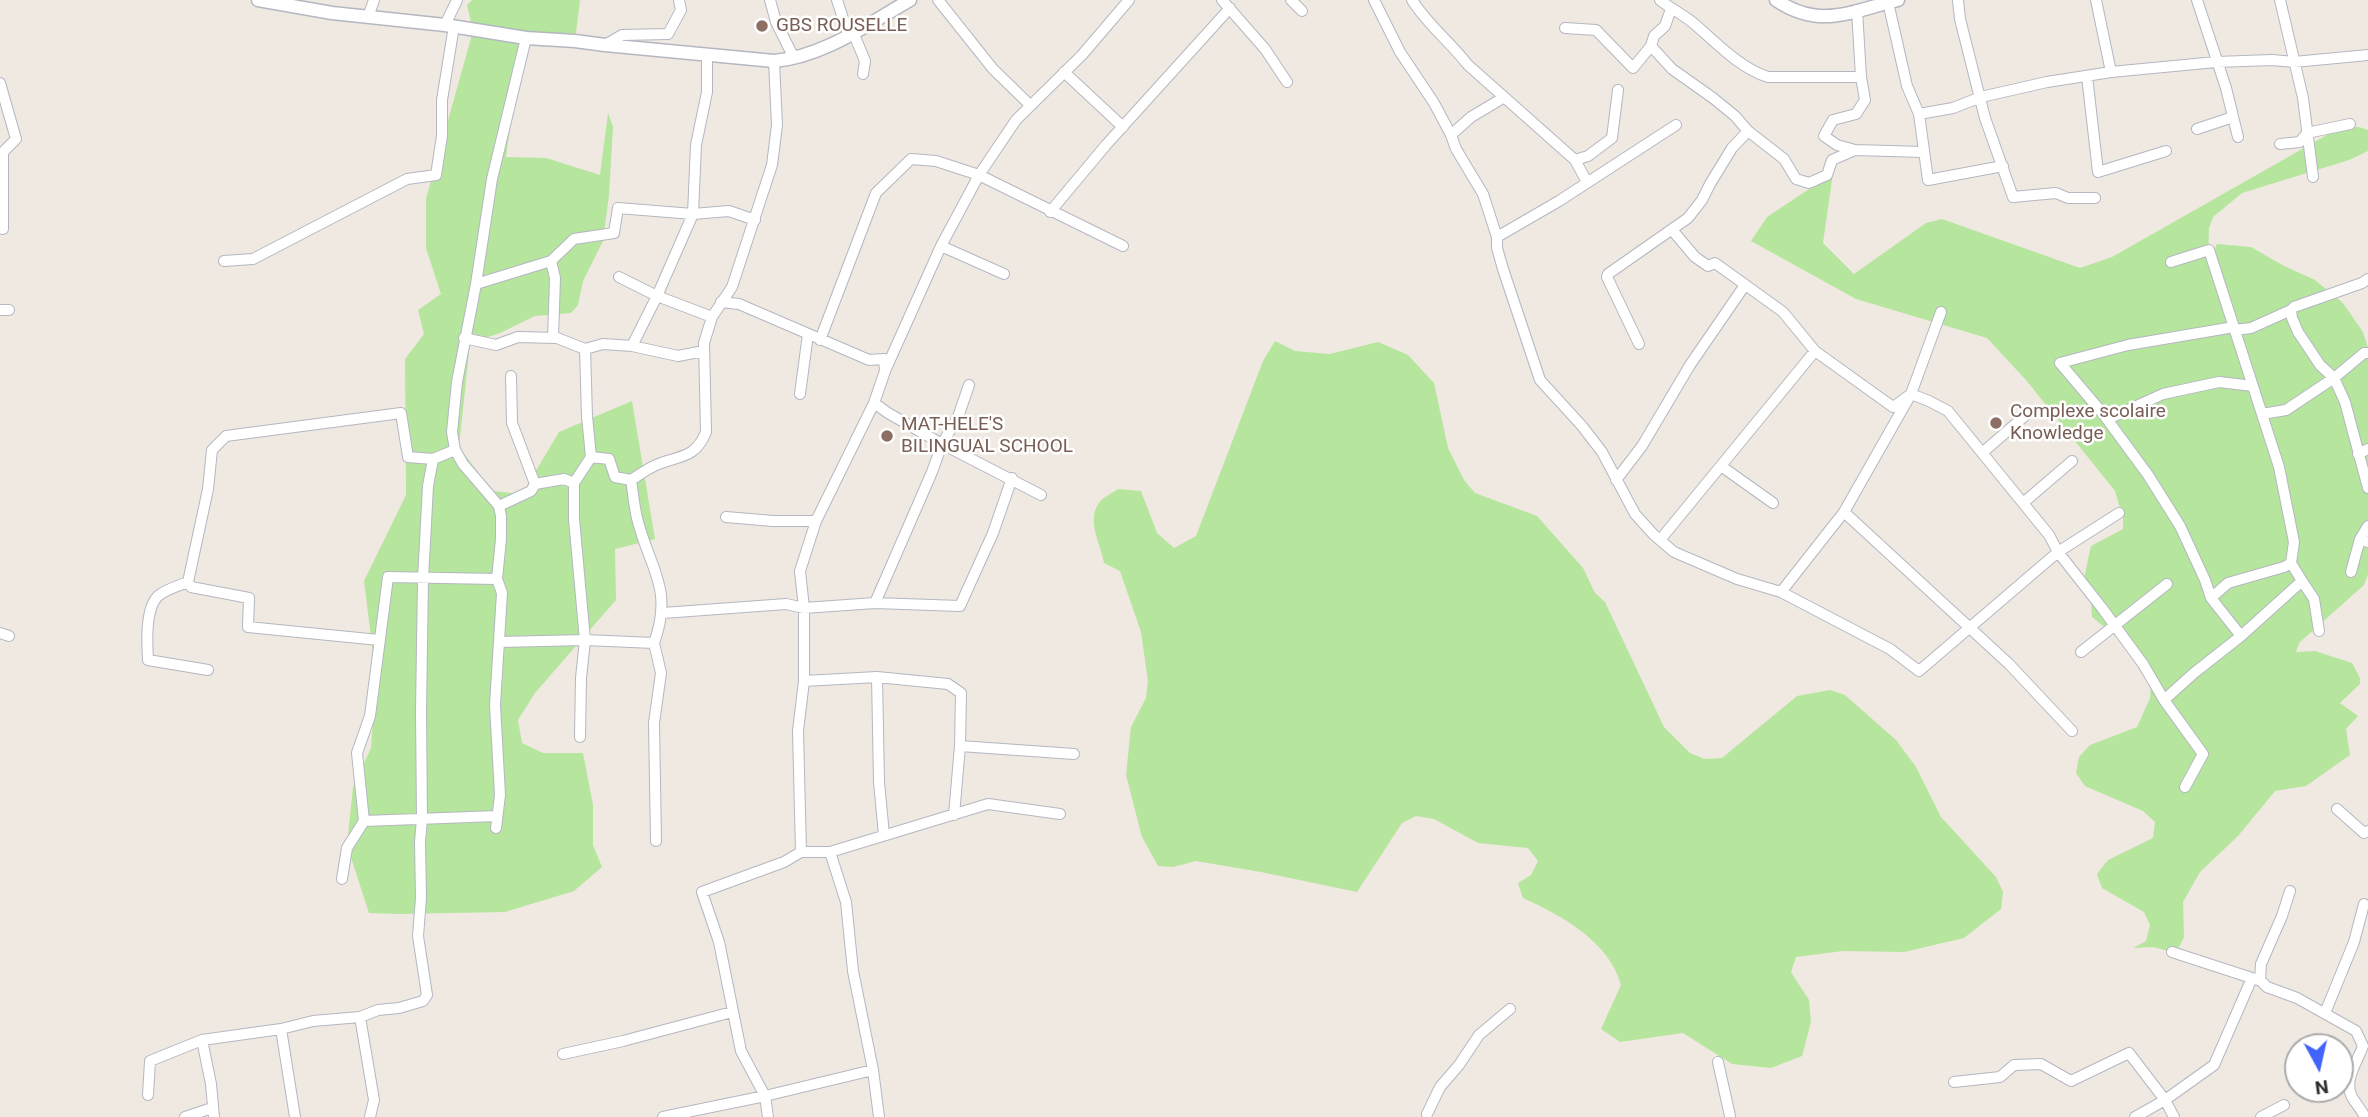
<!DOCTYPE html>
<style>
body{margin:0}
#map{position:relative;width:2368px;height:1117px;overflow:hidden;background:#efe9e1;font-family:Roboto,sans-serif}
canvas{display:block}
.north{position:absolute;left:2284px;top:1033px;width:70px;height:70px;box-sizing:border-box;background:#fff;border:2px solid #ababab;border-radius:50%;rotate:172deg;font-size:19px;font-weight:700;line-height:28px;text-align:center;color:#2e2e2e}
.north::after{content:'';display:block;margin:auto;width:24px;height:32px;background:#4264fb;clip-path:polygon(50% 0,100% 100%,50% 72%,0 100%)}
</style>
<div id="map">
<canvas width="2368" height="1117"></canvas>
<div class="north">N</div>
</div>
<script>
const ctx = document.querySelector('canvas').getContext('2d');
ctx.lineJoin = 'round';
function fillPath(path, color) { ctx.fillStyle = color; ctx.fill(path, 'evenodd'); }
function stroke(path, color, width, dash) { ctx.strokeStyle = color; ctx.lineWidth = width; ctx.lineCap = dash ? 'butt' : 'round'; ctx.setLineDash(dash || []); ctx.stroke(path); }
function write(font, color, halo, rows, align = 'center') {
  ctx.font = font + ' Roboto,sans-serif'; ctx.lineWidth = 5; ctx.setLineDash([]); ctx.textBaseline = 'middle'; ctx.strokeStyle = halo; ctx.fillStyle = color; for (const [text, x, y, turn = 0] of rows) {
    ctx.save(); ctx.translate(x, y); ctx.rotate((+turn || 0) * Math.PI / 180); ctx.textAlign = isNaN(turn) ? turn : align; if (halo) ctx.strokeText(text, 0, 0); ctx.fillText(text, 0, 0); ctx.restore();
  }
}
fillPath(new Path2D(`
 M472,0H580L575,41L526,39L519,65L506,157L546,158L600,175L608,113L613,127L609,195L603,241L583,281L578,305L571,313L535,316L500,333L470,343L459,447L492,491L522,494L559,432L632,401L655,539L615,549L616,600L535,693L518,720L522,743L543,753H583L593,805V845L602,867L574,891L505,912L399,914L369,913L347,845L353,787L371,748L376,677L364,581L406,495L405,359L424,334L418,310L441,294L426,248V199L473,31L467,5Z
 M2341,127H2359L2368,130V151L2349,160L2242,193L2213,217L2209,228L2208,261L2217,244L2251,247L2284,266L2315,280L2343,303L2363,332L2368,348V574L2364,585L2299,643L2296,652L2315,651L2352,663L2360,678V684L2340,703L2358,716L2346,729L2350,755L2306,786L2275,791L2238,836L2200,872L2183,902L2184,937L2176,953L2153,947L2133,948L2146,941L2150,925L2144,912L2102,888L2097,874L2108,860L2153,838L2155,822L2143,811L2085,786L2076,773L2079,757L2090,745L2137,727L2150,698L2151,683L2139,655L2092,617L2091,601L2084,578L2091,546L2123,529V518L2115,491L2026,380L1987,338L1856,299L1751,241L1767,217L1833,173L1823,243L1854,274L1926,223L1942,219L2080,268L2112,257Z
 M1275,341L1295,351L1330,354L1378,342L1408,355L1434,383L1448,448L1464,480L1475,493L1537,516L1583,568L1595,593L1605,602L1664,727L1690,753L1705,759L1722,758L1797,696L1830,690L1845,695L1896,740L1916,767L1941,817L1996,877L2003,892L2001,909L1964,938L1904,952L1843,951L1796,957L1791,972L1809,1000L1811,1022L1802,1056L1771,1068L1732,1064L1683,1033L1620,1042L1601,1029L1621,985C1609,941 1562,916 1523,898L1518,883L1531,875L1538,861L1528,848L1478,843L1434,819L1416,816L1402,823L1357,892L1261,872L1196,861L1173,867L1158,866L1142,837L1126,775L1131,727L1146,698L1148,681L1141,632L1120,571L1104,563C1101,544 1086,521 1099,503C1103,497 1113,493 1118,489L1141,491L1157,533L1174,548L1196,536L1263,361Z`), '#b6e59e');
const minor = new Path2D(`
 M770,0L776,22L794,58
 M837,0L848,34
 M938,0L993,69L1030,105
 M1222,0L1265,49L1287,82
 M1291,0L1302,11
 M1374,0L1400,52L1434,103L1451,135L1456,149L1483,194L1497,237V248L1503,269L1540,380L1582,426L1602,452L1635,514L1654,535L1674,552L1737,579L1781,592L1890,649L1919,671L2058,552L2119,513
 M1412,0C1427,24 1451,43 1468,65L1575,160L1588,156L1612,138L1618,90
 M1660,0C1670,8 1682,14 1692,22C1715,41 1739,68 1768,77H1861
 M1958,0L1960,19L1985,118L2013,197L2056,193L2068,198H2095
 M2096,0L2111,72
 M2197,0L2226,88L2238,137
 M2280,0L2303,98L2313,177
 M1888,2L1907,86L1919,114L1928,180L2003,166
 M1671,9L1665,26L1654,36L1651,46L1672,69L1713,98L1735,116L1748,131L1784,159L1796,179L1809,183L1827,175L1832,160L1855,150L1837,145L1824,136L1833,120L1856,114L1865,100L1861,77L1857,10
 M368,17L374,0
 M445,25L457,0
 M1565,28L1596,30L1633,68L1651,46
 M853,32L865,61L863,74
 M605,45L622,35L668,34L681,10L679,0
 M1064,72L1123,127
 M2087,76L2098,172L2166,151
 M0,83L16,139L3,152V229L0,228
 M1919,114L1953,108L1981,97L2047,82L2111,72L2216,62L2272,60L2294,62L2368,55
 M2197,129L2233,117
 M1451,135L1471,117L1503,98
 M2280,144L2300,142L2307,133L2350,124
 M1855,150L1924,152
 M1575,160L1587,182
 M1050,212L1106,145L1230,8
 M1673,231L1695,257L1708,266L1715,263L1783,312L1815,351L1893,407L1911,394L1929,401L1948,411L2049,535L2058,552L2102,608L2143,664L2164,700L2203,754L2185,787
 M1497,237L1559,201L1676,125
 M941,246L1004,274
 M224,261L253,259L407,179L436,175L442,136V100L454,26
 M551,261L555,278L553,338
 M2171,262L2209,250L2279,467L2294,542L2291,563L2284,567L2228,583L2211,598
 M619,277L657,296L712,317
 M2368,279L2362,283L2294,307L2291,310L2292,318L2298,332L2320,365L2334,378L2345,402L2368,488
 M476,284L551,261L574,239L614,233L618,208L693,214L729,211L755,220
 M721,302L739,304L869,360L884,359L885,371
 M0,310H9
 M2234,327L2128,345L2060,363L2104,415L2148,475L2180,526L2205,580L2211,598L2241,636
 M2235,330L2251,328L2291,310
 M464,338L496,345L518,337L557,338L585,349L603,344L632,346L678,356L704,351
 M820,340L876,193L911,159L936,161L979,175L1123,246
 M1639,344L1607,277L1608,274L1688,218L1702,200L1710,184L1732,148L1748,131
 M632,346L657,296L693,214L696,145L707,92V55
 M585,349L587,416L591,457
 M511,376L512,423L535,484
 M800,394L808,334
 M874,403L888,413L942,444L958,417L969,385
 M2262,414L2286,410L2334,378L2364,353H2368
 M2108,419L2163,394L2219,382L2253,386
 M1982,453L2027,414
 M2358,454L2368,449
 M1721,466L1773,503
 M1616,480L1642,446L1690,365L1745,285
 M2023,503L2072,461
 M499,506L531,491L535,484L564,479L574,483
 M1844,512L2009,664L2072,731
 M726,517L773,521H816
 M2360,539L2368,526
 M1660,540L1815,351
 M2351,572L2360,539L2368,542
 M2302,581L2314,599L2319,631
 M188,582L191,587L249,598L248,627L379,640
 M1781,592L1844,512L1911,394L1941,312
 M875,603L932,472L942,444L1041,495
 M663,613L786,604L804,608L875,603L960,606L993,533L1012,478
 M0,633L9,636
 M499,642L585,640L654,643C674,588 649,568 637,518C634,506 633,492 631,480
 M654,643L661,673L654,723L656,841
 M2081,652L2167,584
 M208,670L148,660C147,643 145,609 158,596C166,589 178,586 188,582L208,489L212,450L226,436L401,413L408,457L433,459
 M877,677L879,782L884,835
 M804,681L877,677L948,684L961,693L960,746L954,815
 M2164,700L2194,673L2241,636L2302,581L2291,563
 M580,737L581,678L585,640L574,519V483L591,457L609,459L615,477L631,480C639,475 647,469 656,465C680,455 695,459 706,432L704,343L712,317L732,287L772,165L777,125L774,61
 M960,746L1074,754
 M2337,809L2364,833L2368,831
 M497,816L364,821L357,753L370,716L388,577L497,579
 M496,828L500,795L495,705L502,593L497,579L501,539V516L499,506L463,464L455,450L452,432L457,382L476,284L492,179L526,38
 M801,852H830L988,804L1060,814
 M830,852L846,902L853,971L873,1070L879,1117
 M342,879L347,848L364,821
 M2290,891L2282,916L2261,964L2260,980L2267,987L2297,998L2356,1031L2363,1046C2358,1061 2343,1080 2352,1097C2356,1104 2361,1109 2365,1117
 M2172,952L2258,980
 M2325,1013L2354,942L2364,904
 M360,1017L374,1100L370,1117
 M281,1029L295,1117
 M202,1040L211,1084L214,1117
 M563,1054L623,1041L732,1012
 M1718,1062L1730,1116
 M1954,1082L2000,1077L2014,1065L2041,1064L2071,1081L2129,1053L2165,1100L2174,1117
 M148,1095L150,1061L202,1040L281,1029L313,1021L360,1017L378,1010L399,1008L423,1001L427,995L418,936L421,898L420,842L422,819L421,712L423,579L428,486L433,459L455,450
 M1427,1114L1440,1087L1459,1065L1479,1035L1510,1009
 M185,1117L212,1108
 M663,1117L765,1096L873,1070
 M768,1117L765,1096L741,1051L719,942L702,892L784,862L801,852L798,731L804,681V608L800,571L816,521L874,403L885,371L941,246L979,175L1016,120L1082,55L1129,0
 M2135,1117L2165,1100L2214,1065L2252,978
 M2261,1117L2284,1105`);
const tertiary = new Path2D(`
 M258,0L332,13L445,25L526,38L575,41L605,45L774,61C823,57 868,24 910,0
 M1776,0C1820,30 1852,11 1898,0`);
stroke(minor, '#b4b7c1', 12);
stroke(tertiary, '#b4b7c1', 15);
stroke(minor, '#fff', 10);
stroke(tertiary, '#fff', 12);
for (const [x, y, r, color] of [
 [762,26,7,"#8d6e63"],
 [1996,423,7,"#8d6e63"],
 [887,436,7,"#8d6e63"]
]) { const dot = new Path2D(); dot.arc(x, y, r, 0, 2 * Math.PI); ctx.fillStyle = color; ctx.fill(dot); stroke(dot, '#fff', 2.5); }
write('19px', '#785e54', '#fff', [
 ["GBS ROUSELLE",776,26],
 ["Complexe scolaire",2010,412],
 ["Knowledge",2010,434],
 ["MAT-HELE'S",901,425],
 ["BILINGUAL SCHOOL",901,447]
], 'left');
</script>
